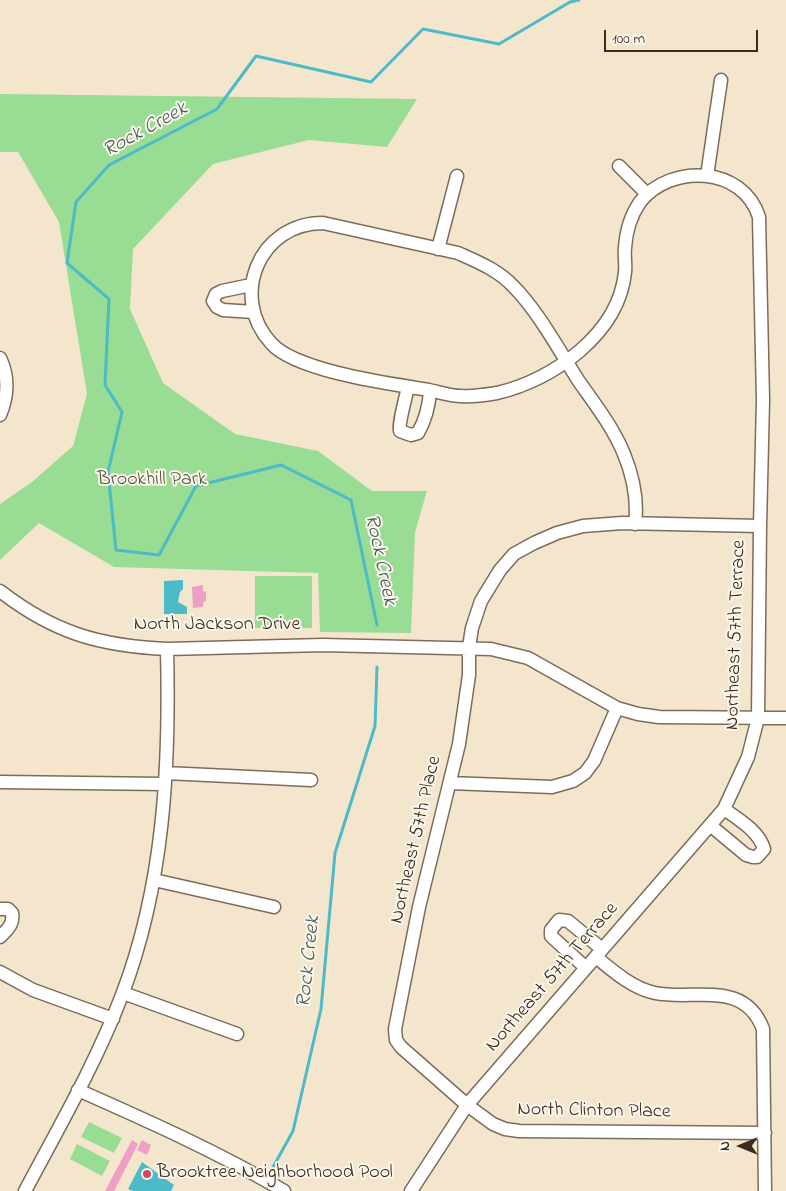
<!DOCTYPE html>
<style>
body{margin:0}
#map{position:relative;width:786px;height:1191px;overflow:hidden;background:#f4e6cd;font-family:"Indie Flower",sans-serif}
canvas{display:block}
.north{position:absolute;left:716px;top:1121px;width:50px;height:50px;-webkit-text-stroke:4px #fbf7ec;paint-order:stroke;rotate:270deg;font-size:14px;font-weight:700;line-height:20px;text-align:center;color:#3b2a1e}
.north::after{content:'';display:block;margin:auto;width:18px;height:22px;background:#3b2a1e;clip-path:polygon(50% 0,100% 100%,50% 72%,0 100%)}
.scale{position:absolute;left:604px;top:30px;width:154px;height:22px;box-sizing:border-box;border:2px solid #3b2a1e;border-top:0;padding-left:6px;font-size:15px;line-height:18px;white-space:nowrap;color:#3b2a1e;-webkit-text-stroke:4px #fbf7ec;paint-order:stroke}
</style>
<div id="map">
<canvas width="786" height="1191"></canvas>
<div class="north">N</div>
<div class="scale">100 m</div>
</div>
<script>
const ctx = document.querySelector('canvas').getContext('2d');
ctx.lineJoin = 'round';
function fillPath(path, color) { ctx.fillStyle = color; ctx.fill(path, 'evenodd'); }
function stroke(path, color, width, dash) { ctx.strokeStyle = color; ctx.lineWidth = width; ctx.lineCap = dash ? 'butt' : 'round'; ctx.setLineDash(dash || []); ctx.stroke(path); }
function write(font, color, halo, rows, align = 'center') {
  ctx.font = font + ' "Indie Flower",sans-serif'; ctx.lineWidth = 4; ctx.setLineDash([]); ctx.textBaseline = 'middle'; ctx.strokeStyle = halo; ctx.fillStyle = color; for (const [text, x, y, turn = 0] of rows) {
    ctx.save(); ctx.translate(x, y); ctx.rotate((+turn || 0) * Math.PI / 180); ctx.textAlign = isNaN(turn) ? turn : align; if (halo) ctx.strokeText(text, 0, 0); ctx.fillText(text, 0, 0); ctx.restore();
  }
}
fillPath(new Path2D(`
 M0,94L417,99L387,147L309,140L213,164L133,249L130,309L163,383L235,434L318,451L372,491H427L415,532L411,633L320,632L318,573L114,567L39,523L0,560V504L32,482L73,446L87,394L59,222L18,152H0Z
 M255,576H312V628H255Z
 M89,1122L122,1138L114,1153L81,1137Z
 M77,1144L110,1161L102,1176L70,1159Z`), '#99dc94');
fillPath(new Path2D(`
 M183,580V589L180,592L178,602L187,607V614H164V581Z
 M142,1162L174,1185L171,1191H133L128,1189Z`), '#4dbac7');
stroke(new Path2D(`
 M377,625L351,500L281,465L196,486L159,555L116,550L108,472L122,412L105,385L109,299L67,263L76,202L109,165L217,109L256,56L371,82L423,29L499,44L570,2L579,0
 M272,1169L293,1131L321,1009L335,853L375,726L377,667`), '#4dbac7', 3);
fillPath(new Path2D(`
 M203,585V592L206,591V601L203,602V607L193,608L192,587Z
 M132,1140L138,1144L114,1191H105Z
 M142,1140L151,1145L147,1155L137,1150Z`), '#ee9fc4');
const street = new Path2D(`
 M619,166L647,194
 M707,176L721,80
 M438,249L457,176
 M251,285L222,291L216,294L213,301L217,307L223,310L254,312
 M0,358C9,376 8,397 0,415
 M408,387C406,396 398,425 400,431L411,435L418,433C426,419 429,407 430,391
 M760,526L622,523L583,526L557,533L534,543L514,554L500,570L481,601L472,628L469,647V675L459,744L419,907L395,1029L396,1040L401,1047L467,1105L493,1124L505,1129L519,1131L765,1133
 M0,591C54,633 100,646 167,649L323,645L491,649L528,658L617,708L638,714L659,717L786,718
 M166,773L311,780
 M0,782L165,784
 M450,783L552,787L573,781L585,773L594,761L617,708
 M710,825L746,855L753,857H757L764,849C759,831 738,819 724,809
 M154,880L274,907
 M0,909H8L12,913C14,924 8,929 0,937
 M596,957C613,971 632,988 655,993C694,1001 744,979 763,1029L765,1191
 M586,968L551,936V930L559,920L568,921L602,949
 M0,972L33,990L113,1019
 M123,993L237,1034
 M78,1090C148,1121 218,1152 284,1191
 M25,1191C59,1127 96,1063 122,995C164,885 170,766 167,649
 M411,1191L467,1105L724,809L748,757L758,718L760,526L763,400L759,217C743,166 671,163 640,202C631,215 626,232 625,248C624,256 626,264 625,272C619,334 553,380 497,393C485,395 472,397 461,396C450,396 439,392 429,390C391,384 295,371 271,343C229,297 259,223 323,223L458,253C478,262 498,270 513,286C538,311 559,350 578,380C594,403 613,427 624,454C633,476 638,500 635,524`);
stroke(street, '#7c6c5b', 15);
stroke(street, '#fff', 12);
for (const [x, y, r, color] of [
 [147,1174,5,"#d1495b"]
]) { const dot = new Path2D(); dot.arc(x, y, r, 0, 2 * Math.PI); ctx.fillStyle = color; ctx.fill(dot); stroke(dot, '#fbf7ec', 2); }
write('20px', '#52563c', '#fbf7ec', [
 ["Brookhill Park",152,481]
]);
write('20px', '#3b2a1e', '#fbf7ec', [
 ["North Jackson Drive",217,626],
 ["Northeast 57th Terrace",737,635,-88],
 ["Northeast 57th Place",417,840,-77],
 ["Northeast 57th Terrace",553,978,-49],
 ["North Clinton Place",594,1112,1]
]);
write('20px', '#3b2a1e', '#fbf7ec', [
 ["Brooktree Neighborhood Pool",157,1174]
], 'left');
write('italic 21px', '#415c59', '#fbf7ec', [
 ["Rock Creek",146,131,-29],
 ["Rock Creek",379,560,78],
 ["Rock Creek",310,962,-84]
]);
</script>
